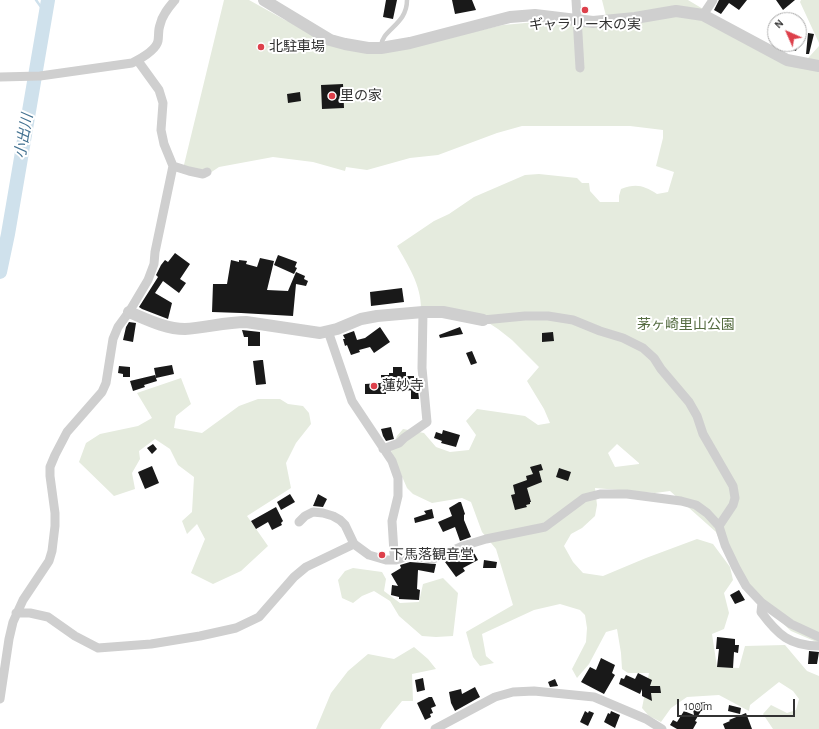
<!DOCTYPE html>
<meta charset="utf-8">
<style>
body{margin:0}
#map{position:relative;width:819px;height:729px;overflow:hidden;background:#fff;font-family:"Alegreya Sans",sans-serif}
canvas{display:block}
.north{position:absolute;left:767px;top:12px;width:40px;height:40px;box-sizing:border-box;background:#fff;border:1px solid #adadad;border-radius:50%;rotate:315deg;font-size:11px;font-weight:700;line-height:16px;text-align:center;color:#323232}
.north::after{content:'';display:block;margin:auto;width:14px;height:18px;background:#dd404b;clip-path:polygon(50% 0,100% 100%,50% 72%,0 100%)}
.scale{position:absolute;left:677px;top:699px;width:118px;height:18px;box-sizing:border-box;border:2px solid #323232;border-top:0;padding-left:5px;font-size:12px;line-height:14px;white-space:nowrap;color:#323232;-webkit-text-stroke:3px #fff;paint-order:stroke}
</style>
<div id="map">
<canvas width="819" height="729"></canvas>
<div class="north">N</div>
<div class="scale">100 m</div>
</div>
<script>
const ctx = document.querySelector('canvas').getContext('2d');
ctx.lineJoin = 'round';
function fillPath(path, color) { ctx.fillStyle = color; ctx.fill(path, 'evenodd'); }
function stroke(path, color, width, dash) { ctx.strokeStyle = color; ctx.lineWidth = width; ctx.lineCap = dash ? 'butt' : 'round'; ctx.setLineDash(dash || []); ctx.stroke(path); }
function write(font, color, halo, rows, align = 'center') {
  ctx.font = font + ' "Alegreya Sans","Noto Sans JP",sans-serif'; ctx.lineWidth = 4; ctx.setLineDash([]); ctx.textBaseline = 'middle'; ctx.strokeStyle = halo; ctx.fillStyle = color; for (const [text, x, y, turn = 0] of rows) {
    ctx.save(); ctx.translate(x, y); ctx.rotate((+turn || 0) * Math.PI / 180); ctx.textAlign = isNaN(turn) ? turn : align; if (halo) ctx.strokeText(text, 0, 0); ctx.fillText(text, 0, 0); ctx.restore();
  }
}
fillPath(new Path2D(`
 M224,0H249L285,20L388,52L503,25L548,21L608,24L602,0H688L800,67L819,46V643L791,631L765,607L722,546L716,532L670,491L655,493L595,488L597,505L595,516L582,528L571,534L564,546L573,562L583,573L603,576L646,558L697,539L713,544L730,567L733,580L724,593L729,613L724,629L712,634L717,667L739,668L745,646L785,645L807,671L819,676V729H773L763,714L771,705L787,713L796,710L799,699L793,691L779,682L750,705L749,711L719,695L687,697L671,708L661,722L649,716L642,708L649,673H628L622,669L621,653L617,629L606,632L589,664L577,678L572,669L586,642L587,628L585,615L580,610L560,604L534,610L482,634L486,656L494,663L480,666L473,657L466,632L513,605L496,549L482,532L471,502L462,498L432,503L413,494L407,488L391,451L397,436L403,429L424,433L436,447L450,452L469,450L476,435L466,421L477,409L525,416L538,425L550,423L544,409L527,381L539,367L512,340L498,329L475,314L421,308C421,285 408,265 397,246L434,221L449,214L474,197L525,175L539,174L577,178L582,183H589L590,191L600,202H619V196L621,189C637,183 644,186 657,194L668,192L674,172L656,166L663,138V130L630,126H522L497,133L438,155L410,158L367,170L346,167L345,171L313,162L273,157L219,167L204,177L182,173ZM617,444L639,463V464L615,467L608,453Z
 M801,0H819V43L800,2Z
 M181,378L191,404L176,416L174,428L202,433L239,406L258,399H280L288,404L303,406L309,413L311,424L296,443L286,463L291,488L247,516L268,546L241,571L213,584L191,573L205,539L197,524L187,534L182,521L192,512L194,477L178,465L170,449L155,439L139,451L140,459L132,473L135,489L114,496L79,462L86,443L100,434L138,426L152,418L137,393Z
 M353,568L382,572L386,579L384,591L400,603L419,602L423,584L443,578L458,593L453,636L436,637L422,636L399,616L390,601L374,591L362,596L353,603L342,598L338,580L345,571Z
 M414,647L428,659L436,669L412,674L413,701H402L383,724L380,729H316L331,693L348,671L368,654L394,659Z`), '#e5ebde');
stroke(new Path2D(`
 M36,0L46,14`), '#cfe1ec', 2.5);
stroke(new Path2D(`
 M0,272L8,234L48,0`), '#cfe1ec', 14);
fillPath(new Path2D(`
 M386,0H397L393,19L383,17Z
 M452,0H472L476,10L455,14Z
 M719,0H747L739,10L729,3L721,14L714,10Z
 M776,0H795L783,10Z
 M808,33L814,34L809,54H806Z
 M779,44H798L796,51Z
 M343,84L344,108L322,109L321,85Z
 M300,92L301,101L288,103L287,94Z
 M175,253L190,264L180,279L186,283L179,293L163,281L155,293L172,303L168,319L142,309L139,307L158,277L156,275L161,265L165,260L168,262Z
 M278,255L297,262L295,267L297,268L294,274L274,265Z
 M260,258L274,261L267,290L288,291L296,272L305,276L304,279L308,281L306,286L296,284L293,316L241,313L212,312L213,284H227L231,260L239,262V260L247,261L246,264L257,267Z
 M402,288L404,302L371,306L370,292Z
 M129,322L136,323L133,342L123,340L126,327Z
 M380,327L390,342L374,353L370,347L359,350L360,352L351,355L347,345L345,346L343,339H345L343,335L354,331L357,340L365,338Z
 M460,327L463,334L440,338L439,335Z
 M242,330L260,332V346H248V337H244Z
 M553,332L554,341L542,342V333Z
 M472,351L477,363L471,365L466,353Z
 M261,360H263L266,384L256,385L253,361Z
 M172,365L174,374L156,378L154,368Z
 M119,366L130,367V377H123V374L118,373Z
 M393,367H402V372H406V376H414V390L386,391V394H365V384L381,383V375H389V373H393Z
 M155,375L157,381L144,385L145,387L133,391L130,381Z
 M411,390H418L419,399H411Z
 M391,427L394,439L386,441L383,436L381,429Z
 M443,430L460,435L456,447L441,443L442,441L434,438L436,432L442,434Z
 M153,444L157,449L152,454L147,448Z
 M541,464L543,470L539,471L542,482L527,488L531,502H530V504L526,505L527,507L515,510L511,495L515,494L513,485L527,480L526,476L533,474L530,467Z
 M152,466L159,483L145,489L138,472Z
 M559,468L571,472L568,481L556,477Z
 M290,494L295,502L281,510L277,502Z
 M318,494L327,499L323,507L313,506Z
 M459,502H461L465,514L464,515V520L471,537L460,541L455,527L443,532L438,522L452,516L449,508Z
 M276,507L283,521L281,523L282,525L272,530L268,522L256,529L251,521Z
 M432,509L434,518L415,523L414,518L426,514L424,511Z
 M472,549L478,560L463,568L465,571L456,577L445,562L453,557L454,558Z
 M484,560L497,562L496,568H483Z
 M410,562L436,564L434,573L418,570L417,589L420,590L419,600L399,599V597L391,595L392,585L398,586L391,574L401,568L400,565Z
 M739,590L745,600L735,604L730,595Z
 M717,637L735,639V645H739L738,653L734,652L733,668L717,667L719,649H716Z
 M809,651L819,652L817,664H808Z
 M601,658L615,665L612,673L615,675L604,694L581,682L590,667L596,670Z
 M638,673L652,680L650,686H660L661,693H651L652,701L642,696V689L640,694L619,684L621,678L624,679L626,675L635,679Z
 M423,678L425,690L417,692L415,680Z
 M555,679L558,686L550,687L548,682Z
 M475,687L480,697L455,711L451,703L449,692L461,689L462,694Z
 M429,697H432L436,706L431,708L433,713L430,714L431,717L425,720L417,703Z
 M705,702L706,710L701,711L695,721L697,722L693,729H677L670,725L673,720L677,722L684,711L694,715L692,704Z
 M729,705L741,708L740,714L728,711Z
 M585,711L588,713L589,711L594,713L588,726L580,722Z
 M611,711L620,715L615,728L604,722L608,713L610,714Z
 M746,713L752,729H725L723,724L730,721L729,720Z`), '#191919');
stroke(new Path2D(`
 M381,46C382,29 407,25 407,0`), '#cfcfcf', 4.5);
stroke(new Path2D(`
 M576,0L580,68
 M703,15L713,0
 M0,77L40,76L132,63C140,59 156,50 158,41C159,35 158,30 160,25C162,15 169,7 175,0
 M173,166L189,171L203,174L207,172
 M483,320L525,316H548L573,320L600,331L623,338L643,348L654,358L661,369L689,402L697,416L703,434L733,486L735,498L733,505L719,526
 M328,331L352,401L392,461L398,478V496L392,521L394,553L396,560
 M383,449L399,443L404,438L427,422L422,368L423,312
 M299,522L305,516L313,512L323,513L333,516L340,520L345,525L354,544L369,555L386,560H396L409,556L433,559L463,546L486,539L545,527L584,498L600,494H627L681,501L696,505L707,513L719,526L725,545L736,568L746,586L762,603L791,624L819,637
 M762,603L761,612C778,635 790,646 819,646
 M16,613H30L48,617L75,636L98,648L151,644L200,636L236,628L259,617L294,577L306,567L354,544
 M0,699L9,639L13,622L23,600L49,561L52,551L55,526V513L50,476V467L55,455L67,432L102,392L106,383L113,339L118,327L129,312L148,280L154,264L155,252L173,166L164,144L161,130L163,103L159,90L138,61
 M435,729L495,697L513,692L534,691L594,697L646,719L662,729`), '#cfcfcf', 9);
stroke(new Path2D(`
 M264,0L330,40L345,44L368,48H381L410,43L510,17L535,15L593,22L635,18L676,11L703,15L787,60L819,66
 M129,312C146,319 165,329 185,329C205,328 225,322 246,322L320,333L337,329L361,319L377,316L423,312H443L483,320`), '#cfcfcf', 12);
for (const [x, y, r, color] of [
 [585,10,4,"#dd404b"],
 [261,47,4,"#dd404b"],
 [332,96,4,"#dd404b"],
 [374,386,4,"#dd404b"],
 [382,555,4,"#dd404b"]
]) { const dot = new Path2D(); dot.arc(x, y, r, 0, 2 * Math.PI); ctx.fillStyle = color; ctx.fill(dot); stroke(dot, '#fff', 1.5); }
write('14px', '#323232', '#fff', [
 ["ギャラリー木の実",585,25,"center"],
 ["北駐車場",269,47],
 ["里の家",340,96],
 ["蓮妙寺",382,386],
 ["下馬落観音堂",390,555]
], 'left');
write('14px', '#556c41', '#fff', [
 ["茅ヶ崎里山公園",686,325]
]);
write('italic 15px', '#437291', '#fff', [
 ["小出川",24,136,-80]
]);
</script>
